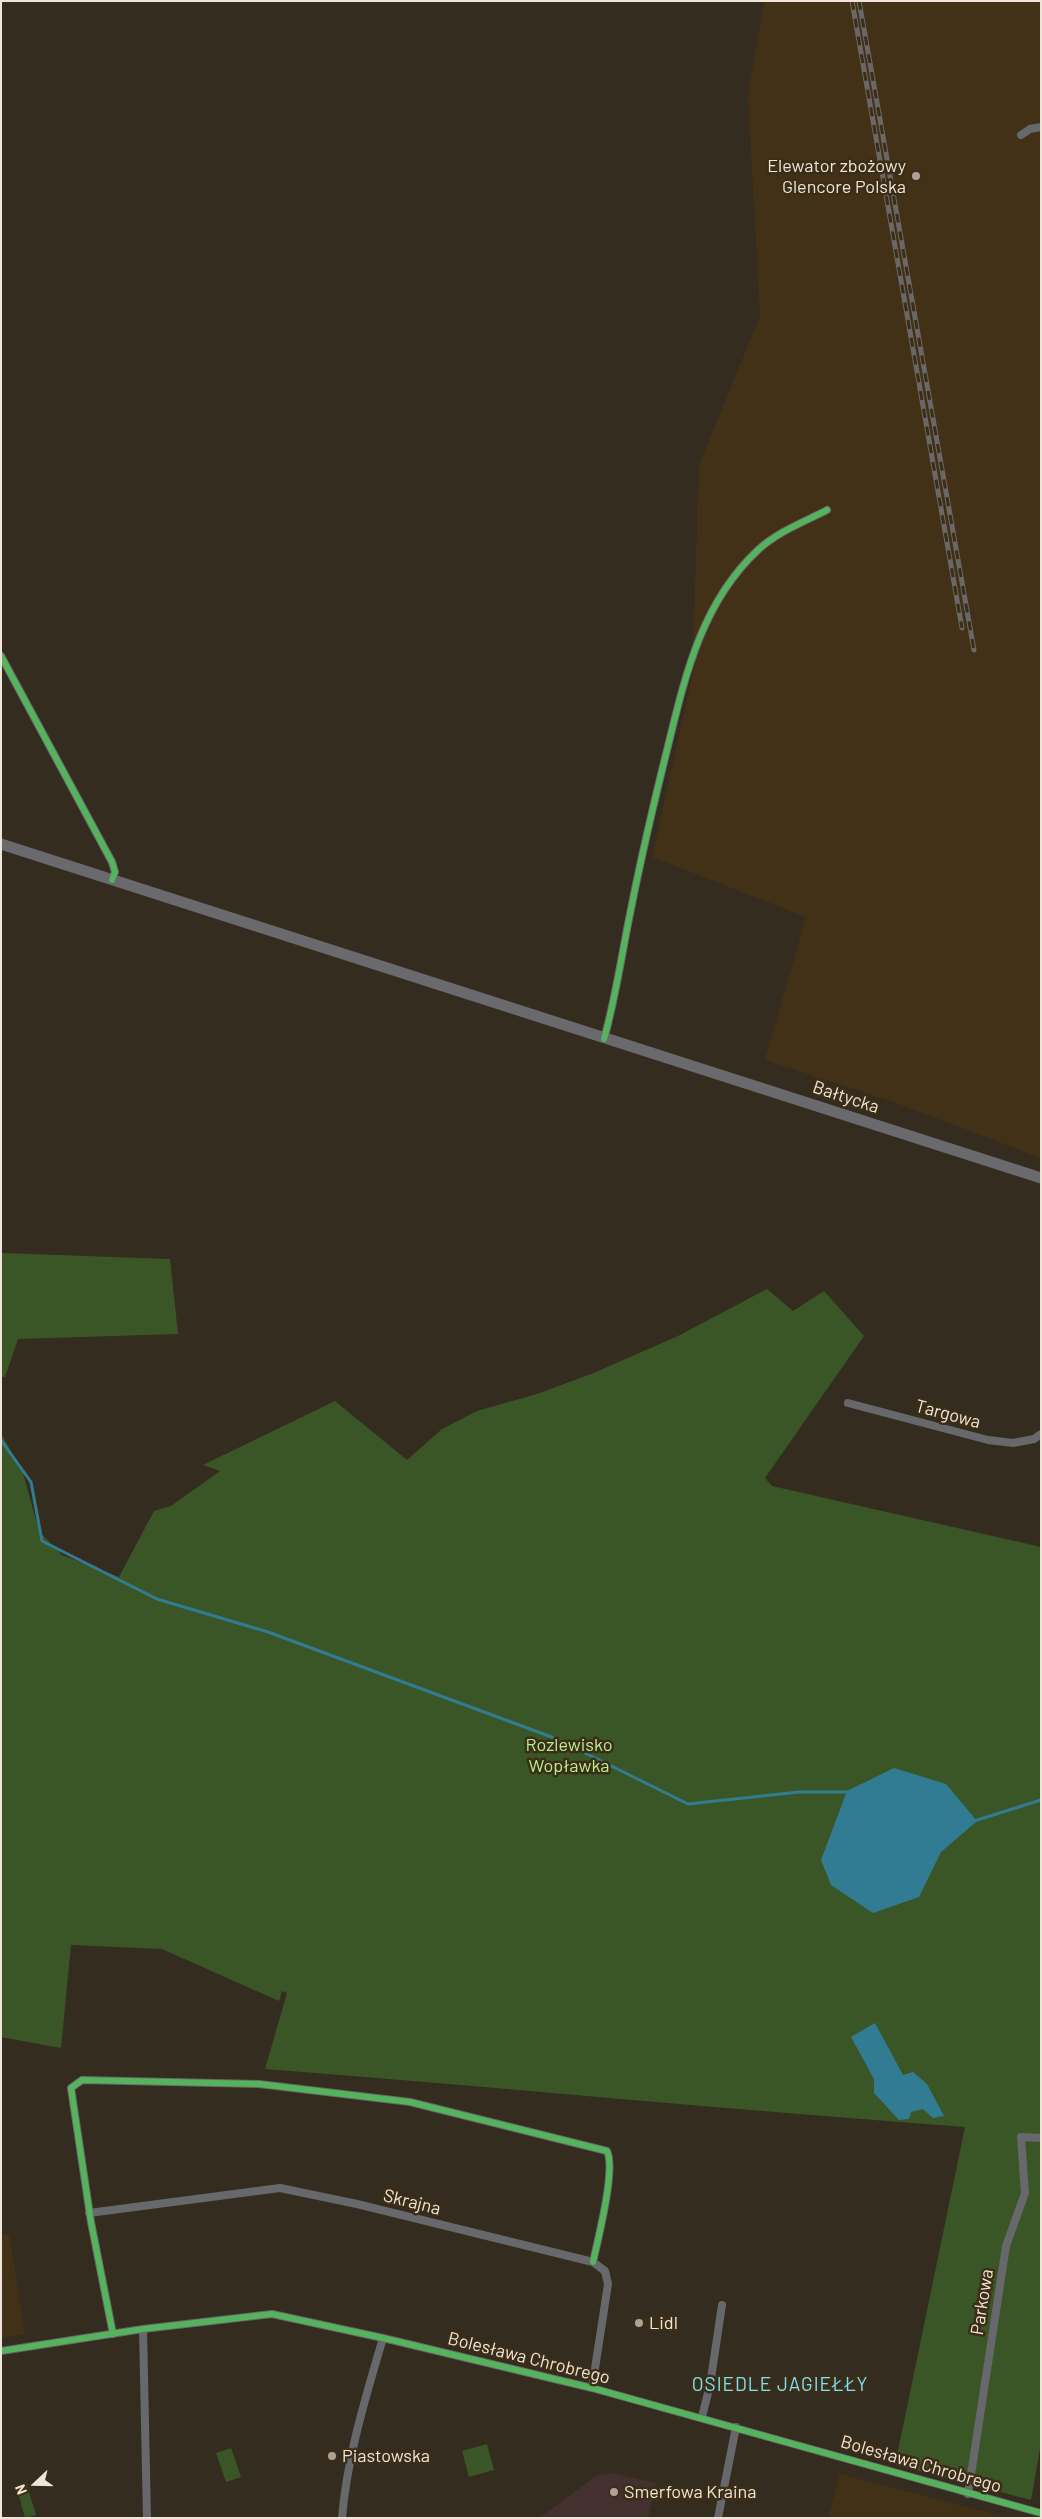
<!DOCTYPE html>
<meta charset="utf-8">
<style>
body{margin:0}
#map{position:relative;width:1042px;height:2519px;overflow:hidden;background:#342c1f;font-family:Barlow,sans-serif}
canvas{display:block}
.frame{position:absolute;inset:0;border:2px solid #eee4d7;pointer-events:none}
.north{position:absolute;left:10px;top:2459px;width:50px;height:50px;-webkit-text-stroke:4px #3c2d17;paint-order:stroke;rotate:249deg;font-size:14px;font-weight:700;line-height:20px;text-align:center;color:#eee4d7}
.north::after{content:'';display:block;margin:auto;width:18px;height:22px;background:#eee4d7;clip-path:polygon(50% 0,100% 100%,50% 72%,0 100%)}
</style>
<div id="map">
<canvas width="1042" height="2519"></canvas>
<div class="frame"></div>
<div class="north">N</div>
</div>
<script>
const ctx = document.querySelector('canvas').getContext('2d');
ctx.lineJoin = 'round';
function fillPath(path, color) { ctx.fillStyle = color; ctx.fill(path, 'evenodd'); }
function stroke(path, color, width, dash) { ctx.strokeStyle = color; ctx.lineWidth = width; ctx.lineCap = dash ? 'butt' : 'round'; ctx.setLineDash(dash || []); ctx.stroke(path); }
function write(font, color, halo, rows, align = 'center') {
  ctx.font = font + ' Barlow,sans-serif'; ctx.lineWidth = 5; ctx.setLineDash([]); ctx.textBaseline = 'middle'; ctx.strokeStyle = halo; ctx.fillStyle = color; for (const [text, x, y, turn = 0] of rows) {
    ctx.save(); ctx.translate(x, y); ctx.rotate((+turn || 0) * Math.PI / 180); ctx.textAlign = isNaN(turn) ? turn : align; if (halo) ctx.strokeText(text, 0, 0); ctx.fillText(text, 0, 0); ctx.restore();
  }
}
fillPath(new Path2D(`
 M764,1H1041V1158L893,1102L765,1060L806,917L652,857L692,677L699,465L760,316L748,95Z
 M9,2234L25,2334L1,2338V2235Z
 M840,2474L1009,2518H828Z`), '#433117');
fillPath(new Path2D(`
 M612,2473L656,2483L648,2518H539L596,2476Z`), '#44302f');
fillPath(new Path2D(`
 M1,1253L170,1259L178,1334L18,1339L5,1377H1Z
 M767,1289L793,1311L824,1291L864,1336L765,1478L772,1486L1041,1547V2443L1031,2500L895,2465L965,2127C732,2110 498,2087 265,2069L287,1993L282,1991L279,2001L162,1949L71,1945L61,2048L1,2037V1433L23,1473L39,1531L62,1555L119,1577L154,1511L171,1506L220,1471L203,1465L335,1401L407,1460L442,1429L477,1411L537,1394L591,1374L678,1336Z
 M487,2444L494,2470L469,2477L462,2451Z
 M231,2448L241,2477L226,2482L216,2453Z
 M26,2482L36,2515L25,2518L16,2485Z`), '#3b5626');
fillPath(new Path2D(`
 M894,1768L946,1784L977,1821L941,1852L919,1897L873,1913L831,1885L821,1860L847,1791Z
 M875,2023L903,2075L913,2072L927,2084L944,2116L933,2118L923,2109L911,2112L909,2119L899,2120L874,2093V2079L851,2037Z`), '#317c93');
stroke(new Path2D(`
 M1,1440L31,1482L42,1541L157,1599L268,1632L557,1739L688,1804L799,1792H851
 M974,1821L1041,1800`), '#317c93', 3);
stroke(new Path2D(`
 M1021,135L1030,129L1041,127
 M1,656L112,862L115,872L112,880
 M604,1039C616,997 622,952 631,909C642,853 655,798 669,742C686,672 703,601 758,550C777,532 804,522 827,510
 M848,1403L988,1440L1013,1443L1034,1439L1041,1434
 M89,2213L280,2188L357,2204L593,2262L605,2271L608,2284L592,2388
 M143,2329L147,2518
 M113,2334L91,2222L71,2088L82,2080L259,2084L410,2102L607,2151C616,2169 598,2239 593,2262
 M1,2351L143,2329L272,2314L383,2338L592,2388L1041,2513
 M702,2417L710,2385L722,2305
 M968,2494L1006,2246L1025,2193L1021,2137L1041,2138
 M342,2518C347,2457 366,2396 383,2338
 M718,2518L736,2427`), '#67686c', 8);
stroke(new Path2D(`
 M1,844L1041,1178`), '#6a696d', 11);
const rail = new Path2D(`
 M852,1L962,628
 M859,1L974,650`);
stroke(rail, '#6a6867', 5);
stroke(rail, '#3c2d17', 3, [9]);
stroke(new Path2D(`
 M1,656L112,862L115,872L112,880
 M604,1039C616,997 622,952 631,909C642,853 655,798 669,742C686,672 703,601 758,550C777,532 804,522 827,510
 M113,2334L91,2222L71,2088L82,2080L259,2084L410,2102L607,2151C616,2169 598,2239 593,2262
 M1,2351L143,2329L272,2314L383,2338L592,2388L1041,2513`), '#56b35d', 6);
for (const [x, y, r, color] of [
 [916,176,5,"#ada497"],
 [639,2323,5,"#ada497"],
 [332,2456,5,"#ada497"],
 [614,2492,5,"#ada497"]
]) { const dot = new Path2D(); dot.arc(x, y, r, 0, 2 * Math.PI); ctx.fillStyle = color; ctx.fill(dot); stroke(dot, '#3c2d17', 2); }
write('18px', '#eee4d7', '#3c2d17', [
 ["Elewator zbożowy",906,166,"right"],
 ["Glencore Polska",906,187,"right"],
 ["Lidl",649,2323],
 ["Piastowska",342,2456],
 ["Smerfowa Kraina",624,2492]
], 'left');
write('18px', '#eee4d7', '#3c2d17', [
 ["Bałtycka",846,1097,18],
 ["Targowa",948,1414,15],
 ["Skrajna",412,2202,14],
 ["Parkowa",982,2302,-81],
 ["Bolesława Chrobrego",529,2358,14],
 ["Bolesława Chrobrego",921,2464,16]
]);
write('18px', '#b5f090', '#3c2d17', [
 ["Rozlewisko",569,1745],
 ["Wopławka",569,1766]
]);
ctx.letterSpacing = '1px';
write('19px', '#7ae2f5', '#3c2d17', [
 ["OSIEDLE JAGIEŁŁY",780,2385]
]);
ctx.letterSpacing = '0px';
</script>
